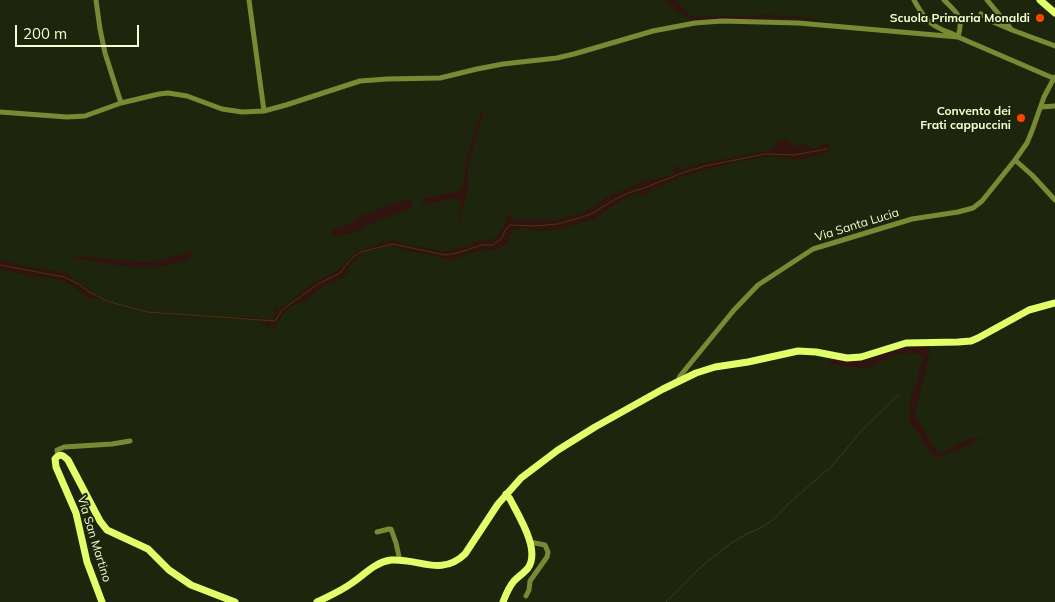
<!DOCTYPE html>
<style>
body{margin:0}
#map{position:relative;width:1055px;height:602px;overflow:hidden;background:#1d260c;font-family:Mulish,sans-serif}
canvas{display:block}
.scale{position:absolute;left:15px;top:25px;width:124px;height:22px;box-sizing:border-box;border:2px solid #f2ffd2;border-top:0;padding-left:6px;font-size:15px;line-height:18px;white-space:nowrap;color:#f2ffd2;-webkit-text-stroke:4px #1d260c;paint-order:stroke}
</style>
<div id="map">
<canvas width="1055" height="602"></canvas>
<div class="scale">200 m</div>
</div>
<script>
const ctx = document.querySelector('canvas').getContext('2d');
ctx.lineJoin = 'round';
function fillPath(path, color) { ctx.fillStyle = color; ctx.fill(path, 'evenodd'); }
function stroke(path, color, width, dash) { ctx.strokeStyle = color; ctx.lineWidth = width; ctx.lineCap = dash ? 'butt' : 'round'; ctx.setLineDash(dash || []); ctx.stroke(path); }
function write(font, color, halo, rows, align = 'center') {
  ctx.font = font + ' Mulish,sans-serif'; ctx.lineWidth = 4; ctx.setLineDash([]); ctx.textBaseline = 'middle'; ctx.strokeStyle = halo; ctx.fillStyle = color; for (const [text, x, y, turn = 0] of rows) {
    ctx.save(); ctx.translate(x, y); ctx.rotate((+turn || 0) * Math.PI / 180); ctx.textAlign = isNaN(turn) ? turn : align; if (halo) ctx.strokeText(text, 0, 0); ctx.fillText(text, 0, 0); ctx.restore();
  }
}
fillPath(new Path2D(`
 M666,0H676L689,15L694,17L766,15L800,16L836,24L801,19L783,18L694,20C683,17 673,9 666,0Z
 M481,111H484L468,167V187L460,220L458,222C458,214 464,205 457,198L423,205L422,199L450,193L462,189L467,158Z
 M786,140L792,144L795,147L805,144L816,149L827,142C830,145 831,147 830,151C821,153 811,158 802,159C790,161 777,156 765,157C732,162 700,170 669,182C661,186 651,188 646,196L636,194L627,197L591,221H587L556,230L535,231L531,229L520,228L512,231L508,241L505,246L493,250L473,252L451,260L426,254L410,252L394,246H389L364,253L359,257L351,264L349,269L350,274L348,273L339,280L324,286L305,301L293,305L286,310L272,332H271L274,315V307H277L279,310L314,283L337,271L357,252L375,245L394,240L399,243C409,245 418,246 428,248C439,251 448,254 459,247C466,249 468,246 474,243C479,241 484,241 490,240C500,237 506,223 509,214L514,219L522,221L557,220L561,218L581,214L594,207L601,201L612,194L620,191L649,180L661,178L673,174L675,166L678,164L679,168L681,169L693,165L771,150C775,144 778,141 786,140Z
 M410,199L412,208L396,215L380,219L360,230L345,235L335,236L331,235L332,232L334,229L349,224L358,218L385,206L398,203Z
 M192,251L190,258C182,261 173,264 164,266C134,271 103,262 74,258V256L146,262L159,261Z
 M0,260L35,268L57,271L67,274L97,295L107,300L145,311L219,317H255L267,320L271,317V323L268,329C267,322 262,322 256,321L145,313L95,298H86C70,279 54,279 32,276C21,274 10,270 0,270Z
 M921,346H930C928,368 920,390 915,412V416C919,421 935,451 940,452C944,453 951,448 954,446C962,441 972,438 981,437C970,448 950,452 936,458L934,457L909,420L911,393L918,380L919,366L922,361L923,357C915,349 898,354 889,358C880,361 874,367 863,368C853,368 837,363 828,366L832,358L854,361L866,360L900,348Z`), '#31140f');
stroke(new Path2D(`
 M0,265L64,277L77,283L91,293L107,301L147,312L275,321L282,310L318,284L340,273L346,265L353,257L361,252L393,244L445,255L457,253L482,245H493L501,239L506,229L510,225L535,226L558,224L579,218L591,214L614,200L628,193L641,189L685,172L705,166L765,154L794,155L827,149
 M666,602L703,565L731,543L745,535L762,527L774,519L788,504L833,465L861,431L899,394`), '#473a05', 1);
stroke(new Path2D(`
 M96,0L100,29L105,53L121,103
 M249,0L264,111
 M914,0C920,11 927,23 939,28C945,32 952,32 958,37C964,16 958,14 944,0
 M987,0L1012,30L1055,46
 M981,14L991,21L1012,30
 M1041,107L1055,106
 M0,112L67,117L85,116L121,103L159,94L168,93L187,96L222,109L242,112L264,111L286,105L360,81L387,79L440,78L477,69L503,64L557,58L574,54L653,31L695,23L722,21L798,23L958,37L1053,78L1055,77
 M1015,160L1032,175L1055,200
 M677,382L680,376L734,310L758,285L813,249L912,219L958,212L973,208L982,201L1015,160L1027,143L1032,131L1044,97L1053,80V78
 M58,456L57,450L64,447L112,444L130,441
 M377,532L389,529H391L396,543L400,561
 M526,596L529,590L530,581L547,557L548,552L545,545L530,542`), '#788a33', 5);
stroke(new Path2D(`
 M1040,0L1055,13
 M102,602L87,562L76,513L56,467L55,459C60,453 63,455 68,460L100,521L107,530L148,549L169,570L191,585L235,602
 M317,602C329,596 341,591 352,583C364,575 375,562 391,560C419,558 441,577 465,554L498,504L521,478L558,450L595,427L663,389L696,373L715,367L748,362L798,351L816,352L847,358L861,357L906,343L958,342L971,341L978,338L1029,310L1055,303
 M503,602C506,594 509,587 514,581C519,576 524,573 528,568C541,550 518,515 510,499L506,494`), '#e1ff69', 7);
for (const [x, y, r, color] of [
 [1040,18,5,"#fd4500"],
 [1021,118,5,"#fd4500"]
]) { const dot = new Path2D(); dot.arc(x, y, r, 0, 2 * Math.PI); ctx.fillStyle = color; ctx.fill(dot); stroke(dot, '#1d260c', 2); }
write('bold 12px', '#f2ffd2', '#1d260c', [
 ["Scuola Primaria Monaldi",1030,18],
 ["Convento dei",1011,111],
 ["Frati cappuccini",1011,125]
], 'right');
write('12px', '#f2ffd2', '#1d260c', [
 ["Via Santa Lucia",857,225,-17],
 ["Via San Martino",94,539,73]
]);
</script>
